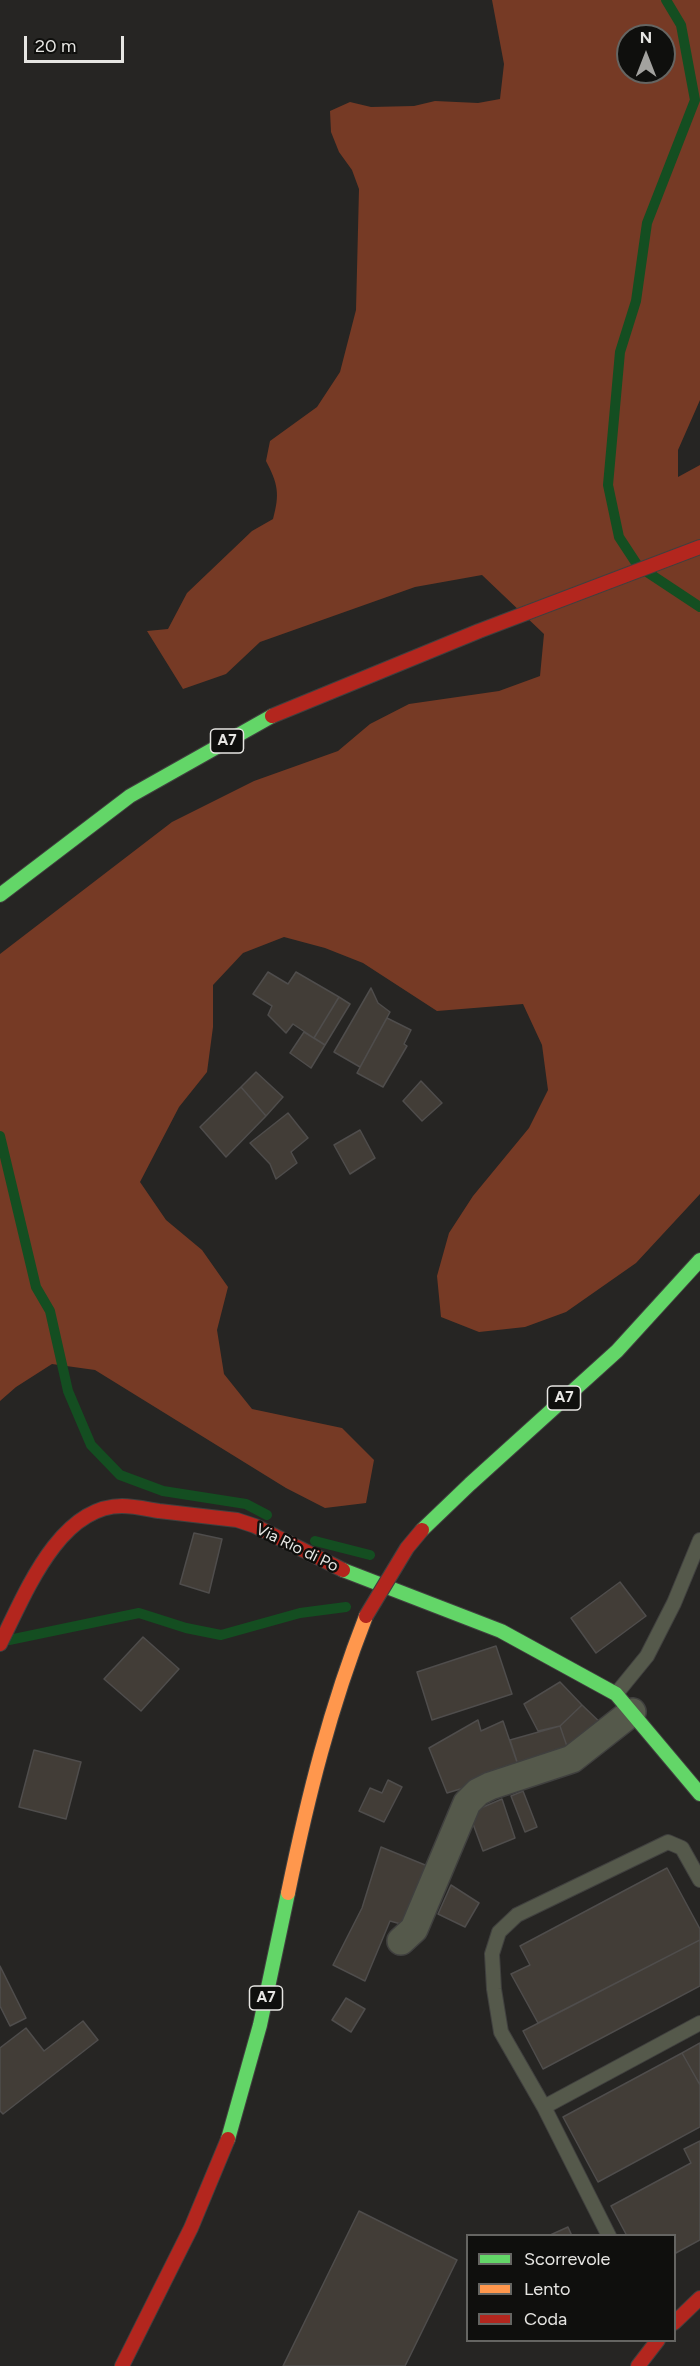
<!DOCTYPE html>
<style>
body{margin:0}
#map{position:relative;width:700px;height:2366px;overflow:hidden;background:#262523;font-family:Figtree,sans-serif}
canvas{display:block}
.legend{position:absolute;left:466px;top:2234px;width:210px;height:108px;box-sizing:border-box;background:#0f0f0d;border:2px solid #656562;margin:0;padding:8px 10px;list-style:none;font-size:18px;color:#e6e5e2}
.legend li{display:flex;align-items:center;gap:12px;height:30px}
.legend b{width:30px;border:2px solid #656562}
.north{position:absolute;left:616px;top:24px;width:60px;height:60px;box-sizing:border-box;background:#0f0f0d;border:2px solid #656562;border-radius:50%;rotate:0deg;font-size:16px;font-weight:700;line-height:24px;text-align:center;color:#e6e5e2}
.north::after{content:'';display:block;margin:auto;width:21px;height:27px;background:#a3a29f;clip-path:polygon(50% 0,100% 100%,50% 72%,0 100%)}
.scale{position:absolute;left:24px;top:36px;width:100px;height:27px;box-sizing:border-box;border:3px solid #e6e5e2;border-top:0;padding-left:8px;font-size:18px;line-height:21px;white-space:nowrap;color:#e6e5e2;-webkit-text-stroke:4px #0f0f0d;paint-order:stroke}
</style>
<div id="map">
<canvas width="700" height="2366"></canvas>
<ul class="legend">
<li><b style="height:8px;background:#63d668"></b>Scorrevole</li>
<li><b style="height:8px;background:#ff974d"></b>Lento</li>
<li><b style="height:8px;background:#b3261e"></b>Coda</li>
</ul>
<div class="north">N</div>
<div class="scale">20 m</div>
</div>
<script>
const ctx = document.querySelector('canvas').getContext('2d');
ctx.lineJoin = 'round';
function fillPath(path, color) { ctx.fillStyle = color; ctx.fill(path, 'evenodd'); }
function stroke(path, color, width, dash) { ctx.strokeStyle = color; ctx.lineWidth = width; ctx.lineCap = dash ? 'butt' : 'round'; ctx.setLineDash(dash || []); ctx.stroke(path); }
function write(font, color, halo, rows, align = 'center') {
  ctx.font = font + ' Figtree,sans-serif'; ctx.lineWidth = 5; ctx.setLineDash([]); ctx.textBaseline = 'middle'; ctx.strokeStyle = halo; ctx.fillStyle = color; for (const [text, x, y, turn = 0] of rows) {
    ctx.save(); ctx.translate(x, y); ctx.rotate((+turn || 0) * Math.PI / 180); ctx.textAlign = isNaN(turn) ? turn : align; if (halo) ctx.strokeText(text, 0, 0); ctx.fillText(text, 0, 0); ctx.restore();
  }
}
fillPath(new Path2D(`
 M492,0H700V400L678,450V477L700,465V1194L636,1263L566,1312L525,1327L479,1332L441,1317L437,1276L449,1233L473,1196L529,1128L548,1090L542,1045L523,1004L437,1011L363,963L325,948L284,937L243,953L213,985V1027L207,1072L179,1107L140,1182L166,1220L202,1250L228,1287L217,1330L224,1374L252,1409L342,1428L374,1460L366,1503L325,1508L286,1488L95,1370L52,1364L16,1387L0,1401V954L172,822L254,781L338,751L370,724L409,704L499,691L540,676L544,634L482,575L415,587L260,642L226,674L183,689L147,631L168,629L187,593L252,531L273,519C280,494 278,484 266,461L270,441L317,407L340,372L356,310L359,189L352,170L339,152L331,132L330,111L350,102L371,107L414,106L435,101L478,103L500,99L504,64ZM628,36H664V72H628Z`), '#763a25');
stroke(new Path2D(`
 M666,0L681,25L695,100L647,223L636,301L620,352L608,485L619,537L638,566L700,607
 M0,1136L36,1287L50,1311L68,1391L91,1445L120,1475L163,1491L246,1504L267,1515
 M315,1541L370,1555
 M9,1640L139,1613L186,1628L221,1635L300,1613L346,1607`), '#144e21', 10);
const building = new Path2D(`
 M268,972L288,984L296,972L339,997L314,1038L293,1024L286,1033L268,1015L272,1006L253,994Z
 M371,988L378,1003L390,1012L360,1067L334,1052Z
 M339,997L350,1004L325,1045L314,1038Z
 M387,1018L411,1030L404,1044L407,1046L383,1087L357,1073Z
 M304,1032L325,1045L311,1068L290,1053Z
 M256,1072L283,1097L266,1116L241,1087Z
 M421,1081L442,1103L422,1121L403,1101Z
 M241,1087L266,1116L226,1157L200,1127Z
 M288,1113L308,1138L291,1152L297,1163L276,1179L270,1164L250,1143Z
 M360,1130L375,1158L350,1174L334,1145Z
 M194,1533L222,1539L209,1593L180,1584Z
 M620,1582L646,1616L596,1653L571,1618Z
 M143,1637L179,1669L141,1711L104,1679Z
 M496,1646L512,1694L432,1720L417,1672Z
 M560,1682L582,1705L560,1726L538,1731L524,1704Z
 M582,1705L606,1728L570,1755L560,1726Z
 M478,1720L481,1731L503,1721L520,1771L447,1793L429,1748Z
 M560,1726L570,1755L520,1771L510,1740Z
 M34,1750L81,1762L66,1819L19,1807Z
 M388,1780L402,1787L384,1822L359,1811L370,1788L382,1793Z
 M523,1791L537,1827L525,1832L511,1796Z
 M502,1799L515,1838L483,1851L469,1813Z
 M381,1847L430,1867L408,1926L390,1921L365,1981L333,1965L362,1908Z
 M667,1868L700,1929V1940L538,2023L511,1974L530,1965L520,1946Z
 M451,1885L479,1903L465,1927L438,1914Z
 M700,1940V1986L543,2069L523,2031Z
 M0,1966L26,2018L10,2026L0,2006Z
 M346,1998L365,2009L351,2032L332,2020Z
 M83,2021L98,2040L3,2114L0,2111V2048L26,2028L44,2051Z
 M700,2043V2085L682,2053Z
 M682,2053L700,2085V2127L598,2182L563,2117Z
 M700,2141V2240L674,2254V2236H627L611,2206L691,2163L684,2149Z
 M359,2211L457,2260L405,2366H283Z
 M568,2227L572,2236H548Z`);
fillPath(building, '#423d37');
stroke(building, '#4f4d4c', 1.5);
const lane = new Path2D(`
 M616,1694L647,1656L674,1603L700,1540
 M544,2107L700,2023
 M609,2236L544,2107L501,2032L494,1989L492,1954L499,1932L517,1915L668,1842L682,1848L700,1880`);
const street = new Path2D(`
 M401,1941L414,1929L467,1803L478,1792L490,1786L572,1759L632,1712`);
const fast = new Path2D(`
 M0,895L130,796L272,716
 M422,1530L470,1484L617,1351L700,1260
 M343,1570L501,1631L616,1694L700,1794
 M228,2139L260,2025L288,1893`);
const slow = new Path2D(`
 M288,1893C308,1796 330,1708 366,1616`);
const jam = new Path2D(`
 M272,716L479,631L700,547
 M0,1644C24,1597 58,1506 122,1506C134,1506 147,1509 159,1511C185,1514 211,1517 237,1520L255,1526L343,1570
 M674,2323L700,2298
 M122,2366L191,2228L228,2139
 M638,2366L658,2340`);
stroke(lane, '#40403f', 16);
stroke(street, '#40403f', 30);
stroke(fast, '#40403f', 16);
stroke(slow, '#40403f', 16);
stroke(jam, '#40403f', 16);
stroke(lane, '#55594b', 14);
stroke(street, '#55594b', 27);
stroke(fast, '#63d668', 14);
stroke(slow, '#ff974d', 14);
stroke(jam, '#b3261e', 14);
const jamBridge = new Path2D(`
 M366,1616L407,1548L422,1530`);
stroke(jamBridge, '#40403f', 16, []);
stroke(jamBridge, '#b3261e', 14);
for (const [x, y, w] of [
 [227,741,33],
 [564,1398,33],
 [266,1998,33]
]) { const box = new Path2D(); box.roundRect(x - w / 2, y - 12, w, 24, 4.5); ctx.fillStyle = '#0f0f0d'; ctx.fill(box); stroke(box, '#e6e5e2', 1.5); }
write('bold 15px', '#e6e5e2', null, [
 ["A7",227,741],
 ["A7",564,1398],
 ["A7",266,1998]
]);
write('16px', '#e6e5e2', '#0f0f0d', [
 ["Via Rio di Po",297,1548,26]
]);
</script>
